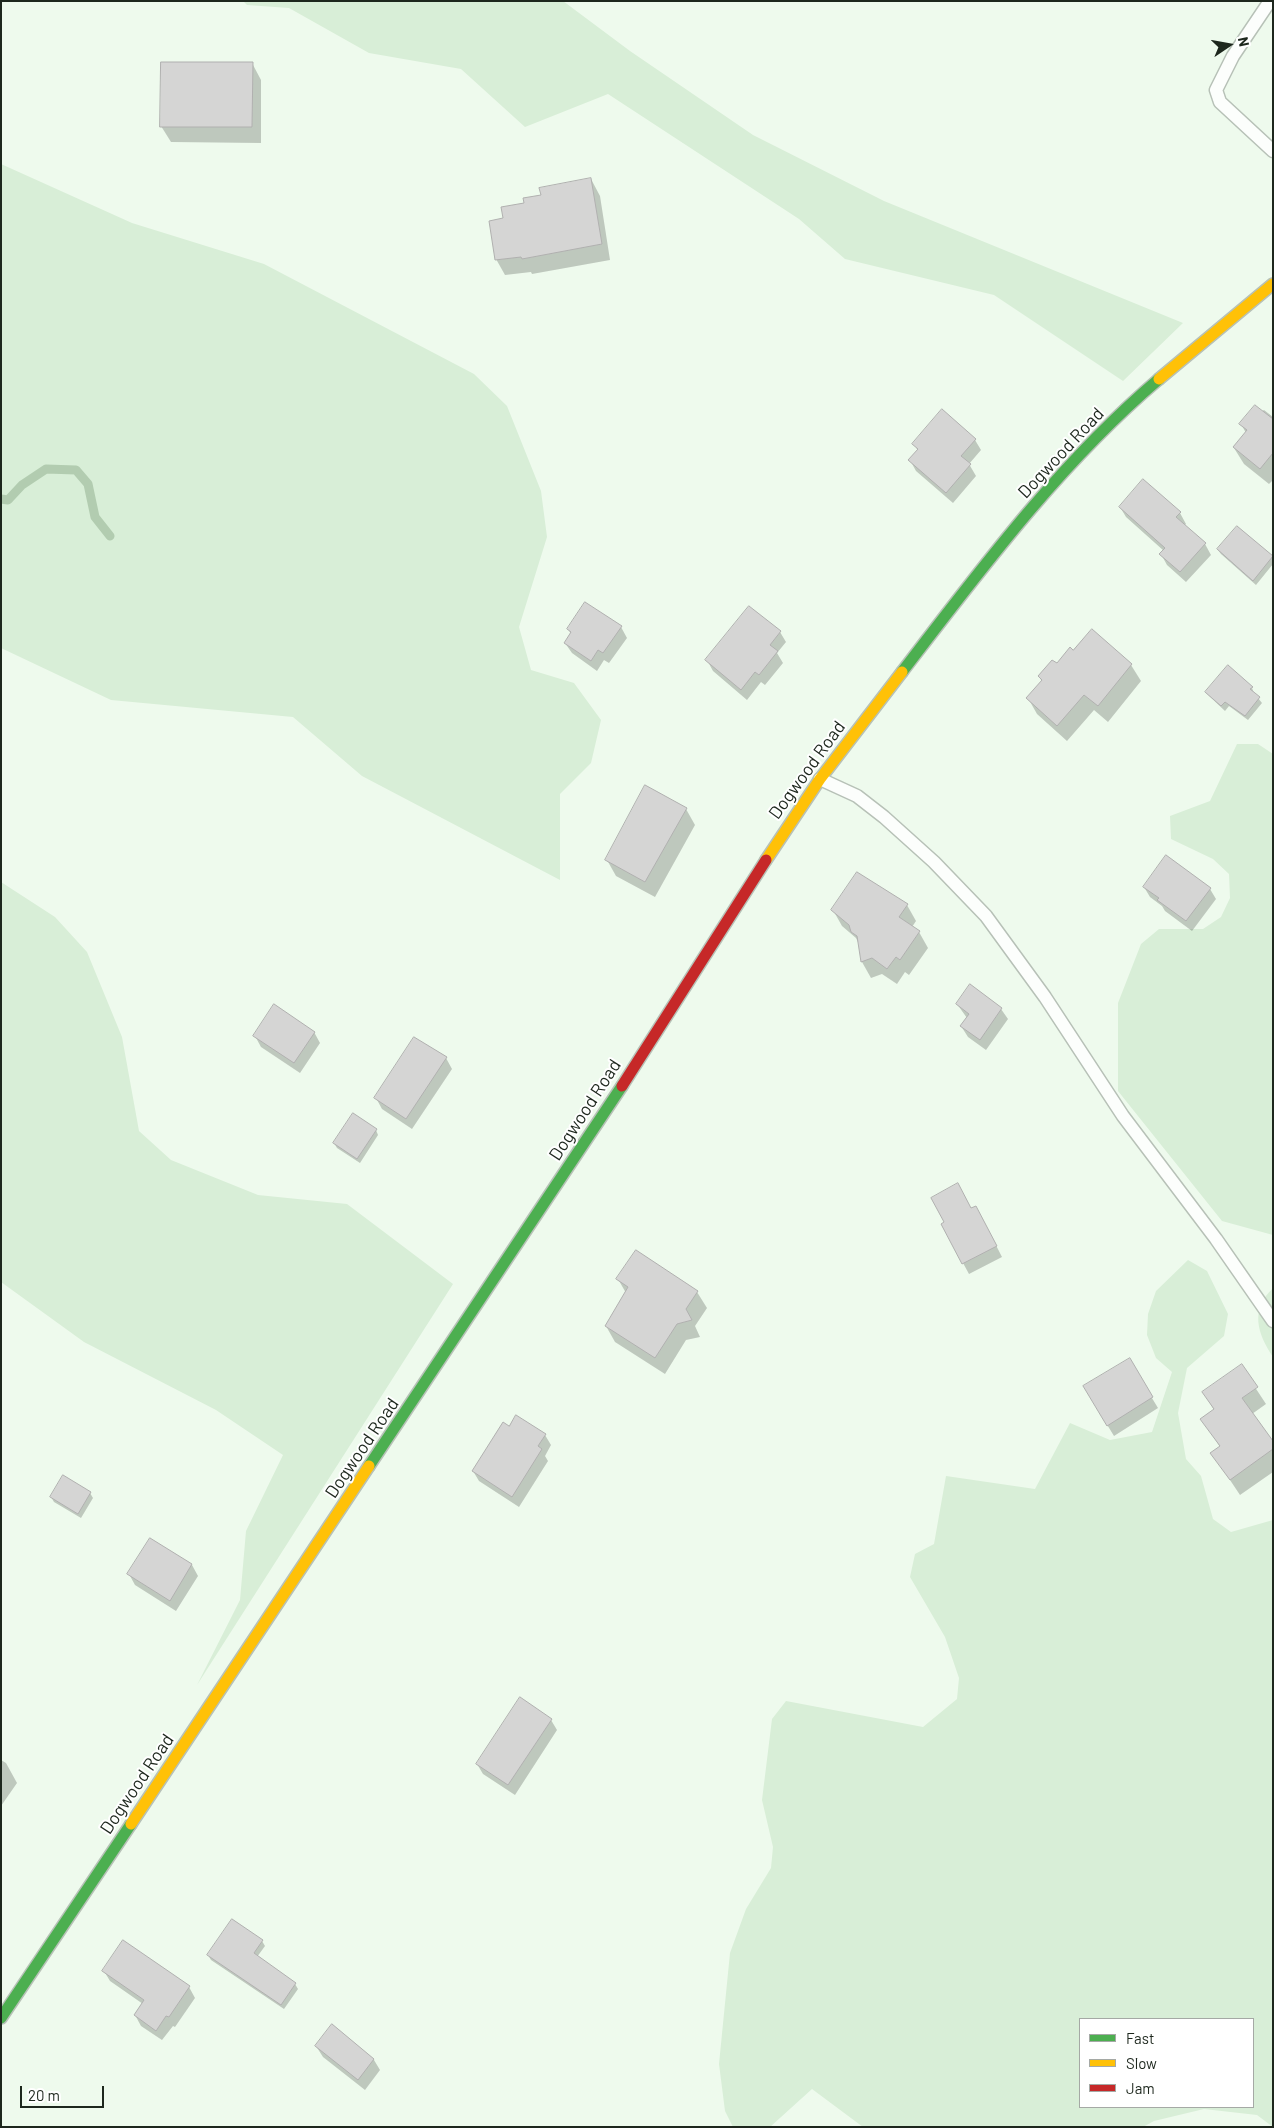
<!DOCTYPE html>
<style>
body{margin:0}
#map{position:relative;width:1274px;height:2128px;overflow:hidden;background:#eefaed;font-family:Barlow,sans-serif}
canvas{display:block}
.frame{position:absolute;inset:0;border:2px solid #1d271d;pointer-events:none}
.legend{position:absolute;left:1079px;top:2018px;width:175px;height:90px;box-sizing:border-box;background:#fff;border:1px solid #a5a9a5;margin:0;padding:6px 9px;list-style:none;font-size:15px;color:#1d271d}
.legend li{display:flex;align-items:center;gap:10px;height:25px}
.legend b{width:25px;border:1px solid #a5a9a5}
.north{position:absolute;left:1204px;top:20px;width:50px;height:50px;-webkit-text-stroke:4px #fff;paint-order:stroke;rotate:78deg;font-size:14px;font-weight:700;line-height:20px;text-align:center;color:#1d271d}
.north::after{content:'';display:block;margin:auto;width:18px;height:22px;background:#1d271d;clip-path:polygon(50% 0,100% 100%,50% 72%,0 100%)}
.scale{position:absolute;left:20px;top:2086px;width:84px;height:22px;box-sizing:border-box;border:2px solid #1d271d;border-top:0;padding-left:6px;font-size:15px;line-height:18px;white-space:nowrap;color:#1d271d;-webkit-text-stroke:4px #fff;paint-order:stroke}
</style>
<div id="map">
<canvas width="1274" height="2128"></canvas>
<div class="frame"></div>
<ul class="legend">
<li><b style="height:6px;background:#4caf50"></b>Fast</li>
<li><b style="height:6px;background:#ffc107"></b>Slow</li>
<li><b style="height:6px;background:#c62828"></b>Jam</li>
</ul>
<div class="north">N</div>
<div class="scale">20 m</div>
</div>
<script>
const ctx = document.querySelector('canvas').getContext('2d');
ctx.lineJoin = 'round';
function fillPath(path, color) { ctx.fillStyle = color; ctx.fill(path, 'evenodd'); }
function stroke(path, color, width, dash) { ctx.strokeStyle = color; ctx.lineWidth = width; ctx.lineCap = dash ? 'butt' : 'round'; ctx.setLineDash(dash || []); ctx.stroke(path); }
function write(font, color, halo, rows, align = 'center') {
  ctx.font = font + ' Barlow,sans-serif'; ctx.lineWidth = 4; ctx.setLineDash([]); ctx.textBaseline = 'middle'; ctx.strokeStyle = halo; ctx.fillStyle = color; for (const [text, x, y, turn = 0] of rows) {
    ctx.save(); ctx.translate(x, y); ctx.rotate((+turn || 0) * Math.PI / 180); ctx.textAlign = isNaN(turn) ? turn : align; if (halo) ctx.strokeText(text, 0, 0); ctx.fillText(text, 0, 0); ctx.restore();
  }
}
fillPath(new Path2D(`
 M243,1H563L630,51L753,135L884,201L1183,323L1123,381L994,295L845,259L799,219L608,94L525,127L461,69L369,53L289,8L247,5Z
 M1,164L132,223L264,264L474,374L507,406L541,491L547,537L519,627L531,670L574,683L601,720L591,763L560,794V880L362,776L293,717L111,700L1,648Z
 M1237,744H1258L1273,754V1235L1222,1221L1118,1091V1003L1141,944L1159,929H1203L1221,917L1230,898L1229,874L1213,859L1171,839L1170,816L1210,801Z
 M1,882L55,917L87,952L122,1037L139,1131L171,1160L258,1195L347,1204L453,1284L197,1685L240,1600L246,1531L283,1455L216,1410L84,1342L1,1282Z
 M1188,1260L1207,1271L1228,1314L1224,1336L1187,1368L1178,1413L1186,1459L1201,1476L1213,1519L1231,1532L1273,1520V2127L1257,2115L1204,2109L1154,2121L1143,2127H863L812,2089L770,2127H733L725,2111L719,2064L730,1953L746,1909L771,1868L773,1847L762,1800L772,1719L786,1701L923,1727L957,1699L959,1678L945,1637L910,1577L915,1554L934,1544L946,1476L1035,1489L1070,1423L1110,1440L1152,1432L1172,1372L1156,1358L1147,1335L1148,1314L1156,1291ZM1253,2019V2107H1080V2019Z
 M1273,1288V1357C1257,1333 1250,1310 1273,1288Z`), '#d8eed7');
fillPath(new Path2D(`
 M252,63L261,80V143L171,142L161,126Z
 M591,179L600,196L610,260L532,274L531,272L505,275L496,259L505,219L526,204L542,196Z
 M1264,410L1273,417V480L1269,484L1244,464L1234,448L1246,433L1241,424Z
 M975,440L981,450L969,464L976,476L953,503L916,471L910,460L918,451L914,444Z
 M1120,507L1180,513L1186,524L1184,526L1205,544L1211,555L1186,582L1167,565L1161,554L1164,551L1126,517Z
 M1218,550L1272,557L1273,564L1256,585L1221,554Z
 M621,627L627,638L609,663L604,660L597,671L572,653L565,643L571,634L568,629Z
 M1092,631L1131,665L1141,681L1108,722L1094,710L1067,741L1037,714L1028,698L1042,682L1039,676L1074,652Z
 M780,632L786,642L777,653L783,663L765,685L761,682L747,700L713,671L707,660Z
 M1252,688L1254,693L1262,703L1248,720L1229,706L1225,711L1206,693Z
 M686,809L695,825L655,897L616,876L607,860Z
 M1144,887L1210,889L1216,899L1192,931L1165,911L1162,906L1150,897Z
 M907,905L916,921L912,927L919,932L928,948L909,975L905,972L897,984L882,974L871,978L862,962L859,944L856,938L842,926L833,910Z
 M957,1004L1001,1009L1008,1019L986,1050L968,1037L961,1026L967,1018Z
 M314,1032L320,1043L300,1073L261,1047L255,1036Z
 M446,1058L452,1069L412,1129L382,1109L376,1098Z
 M376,1130L378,1135L360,1163L337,1148L334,1143Z
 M971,1210L982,1218L1002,1257L969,1274L963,1263Z
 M618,1279L697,1292L707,1308L695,1326L700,1337L686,1340L665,1374L615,1342L606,1326L626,1293Z
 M1129,1360L1158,1408L1114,1436L1084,1387Z
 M1241,1366L1266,1404L1252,1414L1273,1443V1472L1240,1495L1212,1453L1220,1447L1202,1419L1214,1410L1204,1393Z
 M510,1428L545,1435L551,1445L545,1456L548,1461L519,1507L479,1481L473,1471Z
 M90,1493L93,1498L81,1518L54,1502L51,1497Z
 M150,1539L192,1565L198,1576L176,1611L135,1585L129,1574Z
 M551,1720L557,1730L515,1795L483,1774L477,1764Z
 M1,1760L6,1763L17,1783L1,1806Z
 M262,1941L265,1946L257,1957L295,1984L298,1989L284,2009L211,1960L208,1955Z
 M104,1971L189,1987L195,1998L175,2027L173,2026L162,2040L141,2026L135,2015L143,2004L110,1981Z
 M316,2046L374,2060L380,2070L365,2090L323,2057Z`), '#0003');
stroke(new Path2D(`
 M1,499L8,500L22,485L46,469L76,470L88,484L95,517L110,536`), '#b2ccb0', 9);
const building = new Path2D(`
 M161,62H253L252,127H160Z
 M591,178L602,244L522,259L521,257L495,260L489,221L503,218L501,207L524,203L523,198L541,195L539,188Z
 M1255,405L1273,419V453L1260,469L1233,447L1247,430L1239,424Z
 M942,409L976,439L961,456L971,464L946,493L908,460L918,449L912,444Z
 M1143,479L1181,512L1176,517L1206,543L1180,572L1159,554L1165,548L1119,507Z
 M1237,526L1273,556L1253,581L1217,549Z
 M585,602L622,626L603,653L598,650L591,661L564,643L571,632L567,629Z
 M749,606L781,631L770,645L778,651L759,675L755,672L741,690L705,660Z
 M1092,629L1132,664L1098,706L1084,695L1057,726L1026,698L1042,680L1038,676L1052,660L1057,663L1070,647L1073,650Z
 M1228,665L1253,687L1250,689L1260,697L1245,716L1225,702L1221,706L1205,692Z
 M645,785L687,808L645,882L605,860Z
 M1166,855L1211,888L1186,921L1157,900L1159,898L1143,887Z
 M857,872L908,904L899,917L920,931L900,960L896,957L887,969L872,958L861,962L857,936L851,932L849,925L831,910Z
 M970,984L1002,1008L980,1040L960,1026L969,1014L956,1004Z
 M274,1004L315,1032L294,1063L253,1036Z
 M414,1037L447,1057L406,1119L374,1098Z
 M353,1113L377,1129L357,1159L333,1143Z
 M958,1183L971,1208L976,1206L997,1246L962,1264L941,1224L944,1222L931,1198Z
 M636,1250L698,1291L686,1309L692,1320L677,1324L655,1358L605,1326L628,1287L616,1279Z
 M1130,1358L1153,1397L1107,1426L1083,1386Z
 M1242,1364L1258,1387L1242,1398L1273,1441V1449L1230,1480L1210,1453L1220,1446L1200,1419L1214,1409L1202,1392Z
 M516,1415L546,1434L538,1446L542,1449L512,1497L472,1471L503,1422L509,1426Z
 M63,1475L91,1492L78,1514L50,1497Z
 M150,1538L192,1564L170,1601L127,1574Z
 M520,1697L552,1719L508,1785L476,1764Z
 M232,1919L263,1940L254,1953L296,1983L281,2005L207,1955Z
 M123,1940L190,1986L169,2017L166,2016L156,2031L134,2015L144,2000L102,1971Z
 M332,2024L374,2059L358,2080L315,2046Z`);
fillPath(building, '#d5d5d4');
stroke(building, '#b0b0af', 1);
const lane = new Path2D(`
 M1270,1L1233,56L1216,90L1220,102L1273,151
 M820,779L857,796L884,817L934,862L986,916L1045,997L1123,1116L1216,1239L1273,1321`);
const fast = new Path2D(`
 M902,672C981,569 1060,463 1159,379
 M369,1466L622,1086
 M1,2018L131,1824`);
const slow = new Path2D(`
 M1159,379L1273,284
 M766,860L820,779L902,672
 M131,1824L369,1466`);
const jam = new Path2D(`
 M622,1086L766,860`);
stroke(lane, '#b7c1b7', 15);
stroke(fast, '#b7c1b7', 14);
stroke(slow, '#b7c1b7', 14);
stroke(jam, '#b7c1b7', 14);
stroke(lane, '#fcfefc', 12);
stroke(fast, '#4caf50', 11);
stroke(slow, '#ffc107', 11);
stroke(jam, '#c62828', 11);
write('18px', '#1d271d', '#fff', [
 ["Dogwood Road",1061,453,-47],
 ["Dogwood Road",807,770,-54],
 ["Dogwood Road",585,1110,-57],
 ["Dogwood Road",362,1448,-56],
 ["Dogwood Road",137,1784,-56]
]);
</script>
